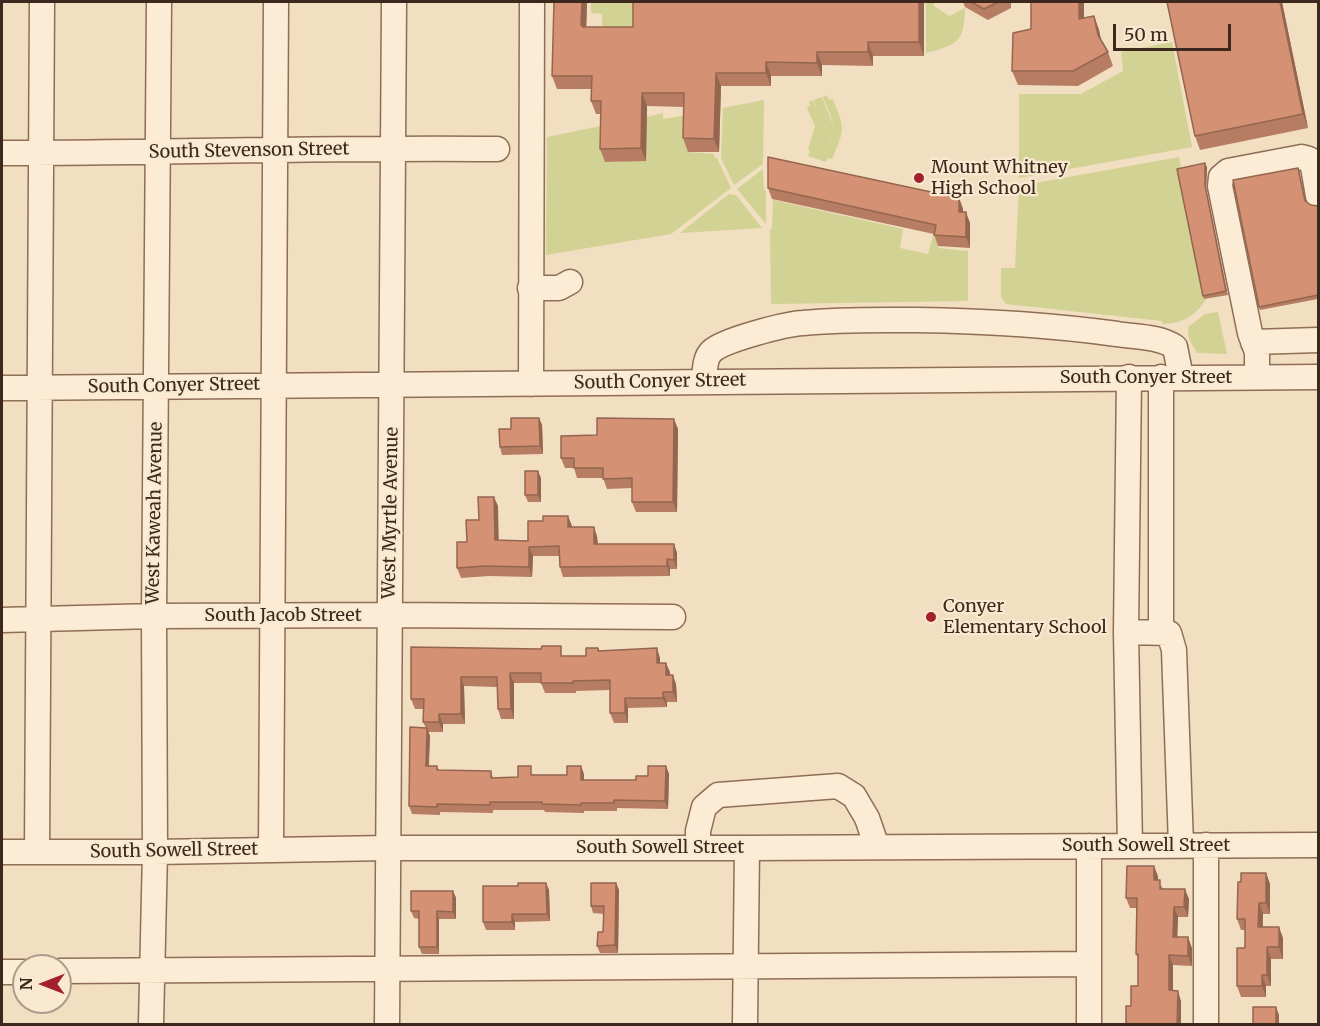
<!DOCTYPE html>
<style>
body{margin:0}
#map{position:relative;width:1320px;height:1026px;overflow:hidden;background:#f2dec1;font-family:Merriweather,serif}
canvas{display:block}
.frame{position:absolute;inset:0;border:3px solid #3c281c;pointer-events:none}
.north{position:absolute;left:12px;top:954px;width:60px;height:60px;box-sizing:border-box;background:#f9e9d1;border:2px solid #ad9c89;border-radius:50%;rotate:270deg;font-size:16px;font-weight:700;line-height:24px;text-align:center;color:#3c281c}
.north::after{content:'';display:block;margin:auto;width:21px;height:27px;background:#a3202e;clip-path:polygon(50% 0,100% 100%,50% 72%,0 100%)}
.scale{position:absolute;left:1113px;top:24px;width:118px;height:27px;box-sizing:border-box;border:3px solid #3c281c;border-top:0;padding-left:8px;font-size:18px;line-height:21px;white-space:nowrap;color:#3c281c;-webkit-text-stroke:4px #f9e9d1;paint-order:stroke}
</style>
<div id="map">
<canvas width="1320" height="1026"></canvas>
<div class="frame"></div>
<div class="north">N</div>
<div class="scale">50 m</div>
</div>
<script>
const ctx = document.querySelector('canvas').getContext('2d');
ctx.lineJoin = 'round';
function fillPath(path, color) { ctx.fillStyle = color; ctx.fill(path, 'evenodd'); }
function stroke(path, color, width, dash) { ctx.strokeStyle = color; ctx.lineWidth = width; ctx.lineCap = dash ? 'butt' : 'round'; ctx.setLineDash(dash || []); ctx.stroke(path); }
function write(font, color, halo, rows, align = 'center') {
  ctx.font = font + ' Merriweather,serif'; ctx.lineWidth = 4.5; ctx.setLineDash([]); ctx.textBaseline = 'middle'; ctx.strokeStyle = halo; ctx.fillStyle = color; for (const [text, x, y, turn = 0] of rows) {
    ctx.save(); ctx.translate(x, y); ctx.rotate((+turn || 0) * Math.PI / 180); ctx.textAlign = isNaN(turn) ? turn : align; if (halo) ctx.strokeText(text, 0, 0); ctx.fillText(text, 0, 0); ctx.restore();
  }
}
fillPath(new Path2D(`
 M591,2H639L638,114L602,39V14L591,13Z
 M926,2H934V6L949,16L965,8C964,43 958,44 926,53Z
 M1172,42L1192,147L1019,178V94H1081L1123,71L1121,52Z
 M827,95L829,100L833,99C845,130 845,129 832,159L828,158L826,162L808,156L810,151L808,150L815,126L807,108L810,106L809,102L813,100L818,112L814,100L822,97L832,123V133L827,149C837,126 832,118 823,97Z
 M764,100L763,164L734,185L721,158L723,108Z
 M663,113V119L689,115L688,152L714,154V157L717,158L731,188L671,234L546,255L547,137L606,125L605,162H622L623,128L646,161L647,117Z
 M1179,157L1206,299C1196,316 1181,324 1162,324V321L1006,304L1001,297V268H1015L1019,186Z
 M763,169L764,190L766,191V224L737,189Z
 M729,194L736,195L762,228L680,233Z
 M773,200L903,229L900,248L928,254L933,235L939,236L938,248L968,251V301L771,304L770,229H772Z
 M1218,312L1227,354L1197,353L1189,339L1188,327L1205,314Z`), '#d1d293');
const minor = new Path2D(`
 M2,153C167,153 332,147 497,149
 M530,288H559L570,282
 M1253,342L1318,340
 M1129,377L1126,632L1130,846
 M1161,377V633
 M1257,377V352L1250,333L1220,186L1221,177L1228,171L1302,157L1309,159L1313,167L1318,196
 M704,381C705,372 704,358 712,351C724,340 785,324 803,323C841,319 879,320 917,320C984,321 1051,325 1117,334C1135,337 1159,336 1175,347L1181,377
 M531,384L532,2
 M2,388L1318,377
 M2,620L154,616L390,615L673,617
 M1126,632L1169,633L1174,650L1181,845
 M1206,845V1024
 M1089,846V1024
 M698,848V831L704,807L718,795L838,786L854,796L867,818L877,847
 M271,850L276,2
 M2,852H155L388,848H747L1318,845
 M37,852L42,2
 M60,971L1089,964
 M2,972H24
 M151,1024L155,852L154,616L159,2
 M387,1024L394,2
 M745,1024L747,848`);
stroke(minor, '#8e6e56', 27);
stroke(minor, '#fcecd5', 24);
fillPath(new Path2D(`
 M554,2H587L586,27H633V2H924V56H873V66L822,65V76H771V86H721L719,152H688L683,138L684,107L647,106L646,161L605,162L600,149L601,114H596L591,101V89H557L552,76Z
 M963,2H1011V8L988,20L965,7Z
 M1084,2V18L1094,16L1099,30L1101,41L1108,52L1113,66L1078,86L1018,85L1012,71L1031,29Z
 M1282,2L1308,128L1200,150L1195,136Z
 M1207,167L1206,189L1228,295L1204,299L1177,169Z
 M1298,168L1306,201L1311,205L1318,206V299L1260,310L1259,307Z
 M768,188L959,198L963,209V212L970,223V248L938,246L934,234L772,199Z
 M539,418L542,425L543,454L502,455L500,447Z
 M678,429L677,512H636L632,502V488L607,489L603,478H577L574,468H565L561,458L597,435Z
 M541,478V502H528L525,495Z
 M498,506V540L528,541L543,521L568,516L572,527L597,536L598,544H674L677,553V569H670V576L563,577L560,567V556H533L532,577L489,576L461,578L457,568L467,542L479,520Z
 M411,647L565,656H586L598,648L600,651L660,658V663H666L670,675L676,684L677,702H667V707L628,708V723H614L610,713V690L576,691V693H545L541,683H514V719H501L498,709L497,687L464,686L465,724H443V732H428L430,736L429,766H437L439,770L491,771L493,778L518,777L534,774V775H567L584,774V780H636L648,776L666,766L669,774L668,809L617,808V811H584V813L545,812L544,810H493V813L440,812V815L412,814L409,806L426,728L423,722L424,709H415L411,699Z
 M1266,873L1270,884V914H1263V927L1283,938V959H1271V986H1266V997H1241L1237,986L1245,948V930H1241L1237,919L1241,882Z
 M1158,876V880L1163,889L1189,899L1188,917H1178L1177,937L1192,948V966L1173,965V991L1181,1001L1131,1006L1138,986V959L1136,954L1137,908H1130L1126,898Z
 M546,883L549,890L550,921L515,922V930H486L483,922L518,886Z
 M616,883L619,890L618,953H600L597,946L603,932L604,914L593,913L591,906Z
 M453,891L456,898V919H439V954H422L419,947V919L414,918L411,911Z`), '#b67d63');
fillPath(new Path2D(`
 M582,2H587L586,38L581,25Z
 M919,2H924V56L919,42Z
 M1079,2H1084V33L1079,19Z
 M1280,2H1282L1308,128L1303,114Z
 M1094,16L1099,30L1103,49L1098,35Z
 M868,42L873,56V66L868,52Z
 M817,52L822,65V76L817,63Z
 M766,62L771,76V86L766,73Z
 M716,73L721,86L719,152L714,139Z
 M642,93L647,106L646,161L641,148Z
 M1205,163L1207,167L1206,189L1228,295L1205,185Z
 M959,198L963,209V223L959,212Z
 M966,212L970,223V248L966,237Z
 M539,418L542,425L543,454L540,446Z
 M674,419L678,429L677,512L673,502Z
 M538,471L541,478V502L538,495Z
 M494,497L498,506L499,550L495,540Z
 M568,516L572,526V537L568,527Z
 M594,527L597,536L598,553L594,544Z
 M674,544L677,553V569L674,560Z
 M529,547L533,556L532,577L529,567Z
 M667,559L670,569V576L667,566Z
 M657,648L660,658V672L657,663Z
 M666,663L670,672V685L666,675Z
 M510,673L514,683V719L511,709Z
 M673,675L676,684L677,702L673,692Z
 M461,677L464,686L465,724L461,714Z
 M663,692L667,702V707L663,698Z
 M625,698L628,708V723L625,713Z
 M439,714L443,724V732L439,722Z
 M427,728L430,736L428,774L426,766Z
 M581,766L584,774V788L581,780Z
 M666,766L669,774L668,809L665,801Z
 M1154,866L1158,876V890L1154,880Z
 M1266,873L1270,884V914L1266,903Z
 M546,883L549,890L550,921L547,914Z
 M616,883L619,890L618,953L615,945Z
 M1185,889L1189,899L1188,917L1184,907Z
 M453,891L456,898V919L453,912Z
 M1259,903L1263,914L1262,938L1258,927Z
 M1174,907L1178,917L1177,947L1173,937Z
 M437,911L439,919V954L437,947Z
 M512,914L515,922V930L512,922Z
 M1279,927L1283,938V959L1279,947Z
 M1188,937L1192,948V966L1188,956Z
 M1267,947L1271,959V986L1267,975Z
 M1169,955L1173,965V1001L1169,990Z
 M1262,975L1266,986V997L1262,986Z
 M1178,991L1181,1001V1024H1177Z
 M1276,1007L1279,1015V1024H1276Z`), '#946650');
const building = new Path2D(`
 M554,2H582L581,25L583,27H633V2H919V42H868V52H817V63L766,62V73H716L714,139L683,138L684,93H642L641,148L600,149L601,101H591L592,76H552Z
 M971,2H998L984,9Z
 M1031,2H1079V19L1094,16L1098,35L1108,52L1073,71H1012L1013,33L1031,29Z
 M1167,2H1280L1303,114L1195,136Z
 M768,157L959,198V212H966V237L934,235L936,225L768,188Z
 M1205,163V185L1226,291L1203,296L1177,169Z
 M1298,168L1305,201L1311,205L1318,206V295L1259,307L1233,180Z
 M511,418H539L540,446L500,447L499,429H511Z
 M597,418L674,419L673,502H632V478L603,479V468H574V458H561V436L597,435Z
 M525,471H538V495H525Z
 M478,497H494L495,540L528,541V521H543V516H568V527H594V544H674V560L667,559V566L560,567L559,546L529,547V567L485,566L457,568V542H467L466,520H479Z
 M542,646H561V656H586V648H598V651L657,648V663H666V675H673V692H663V698H625V713H610V680L573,681V683H541V673H510L511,709H498L497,677H461V714H439V722H423L424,699H411V647L541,649Z
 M410,727L427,728L426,766H437V770L491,771V778L518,777V766H531V775H567V766H581V780H636V776H648V766H666L665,801L614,800V803H581V805L542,804V802H490V805L437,804V807L409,806Z
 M1127,866H1154V880H1160V889H1185L1184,907H1174L1173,937H1188V956L1169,955V990L1178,991L1177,1024H1180H1126V1006H1131V986H1138V954H1136L1137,898H1126Z
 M1241,873H1266V903H1259L1258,927H1279V947H1267V975H1262V986H1237V948H1245V919H1237L1238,882H1241Z
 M518,883H546L547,914H512V922H483V886H518Z
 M591,883H616L615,945L597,946L598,932H603L604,906H591Z
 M411,891H453V912L437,911V947H419V911H411Z
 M1253,1007H1276V1024H1253Z`);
fillPath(building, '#d49173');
stroke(building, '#946650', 1.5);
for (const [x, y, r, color] of [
 [919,178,6,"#a3202e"],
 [931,617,6,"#a3202e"]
]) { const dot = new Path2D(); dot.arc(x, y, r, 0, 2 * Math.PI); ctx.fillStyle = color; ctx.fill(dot); stroke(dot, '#f9e9d1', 2); }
write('18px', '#3c281c', '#f9e9d1', [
 ["South Stevenson Street",249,151,-1],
 ["South Conyer Street",1146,378],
 ["South Conyer Street",660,382,-1],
 ["South Conyer Street",174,386,-1],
 ["West Kaweah Avenue",155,513,-89],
 ["West Myrtle Avenue",391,513,-89],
 ["South Jacob Street",283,616],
 ["South Sowell Street",1146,846],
 ["South Sowell Street",660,848],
 ["South Sowell Street",174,851,-1]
]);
write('18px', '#3c281c', '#f9e9d1', [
 ["Mount Whitney",931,168],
 ["High School",931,189],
 ["Conyer",943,607],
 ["Elementary School",943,628]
], 'left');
</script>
